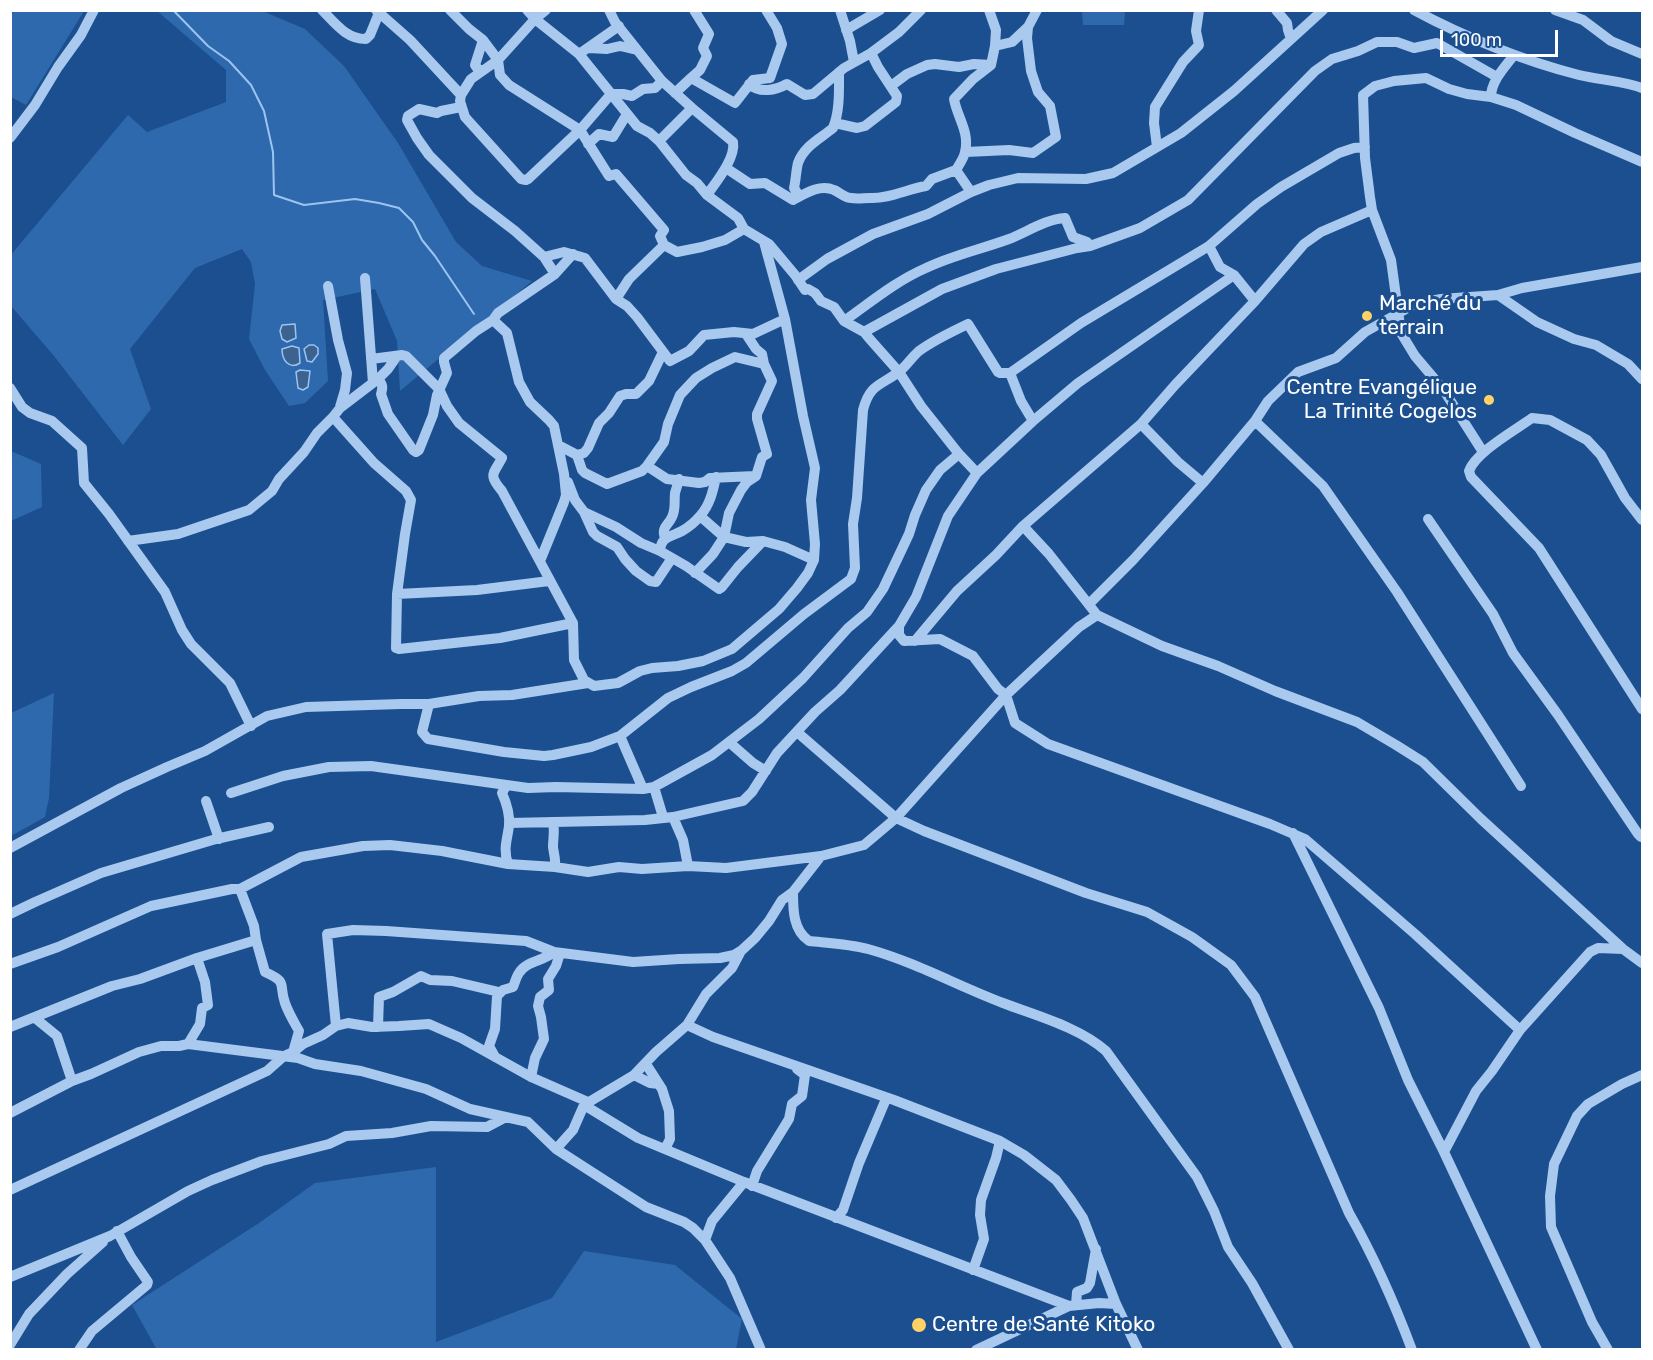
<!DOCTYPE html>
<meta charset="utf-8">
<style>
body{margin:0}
#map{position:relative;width:1653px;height:1360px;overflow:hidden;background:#1b4f8f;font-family:Rubik,sans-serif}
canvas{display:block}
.frame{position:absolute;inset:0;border:12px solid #fff;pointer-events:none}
.scale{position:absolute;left:1440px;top:30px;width:118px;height:27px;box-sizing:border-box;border:3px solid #fff;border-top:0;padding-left:8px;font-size:18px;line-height:21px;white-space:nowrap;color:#fff;-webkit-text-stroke:4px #1b4f8f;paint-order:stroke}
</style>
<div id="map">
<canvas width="1653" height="1360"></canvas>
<div class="frame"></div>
<div class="scale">100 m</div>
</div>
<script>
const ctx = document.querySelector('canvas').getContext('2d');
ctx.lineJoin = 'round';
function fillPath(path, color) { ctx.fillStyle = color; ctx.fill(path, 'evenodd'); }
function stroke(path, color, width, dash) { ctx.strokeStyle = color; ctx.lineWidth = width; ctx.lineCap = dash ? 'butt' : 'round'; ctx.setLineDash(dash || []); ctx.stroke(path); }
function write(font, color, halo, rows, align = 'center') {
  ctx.font = font + ' Rubik,sans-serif'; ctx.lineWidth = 6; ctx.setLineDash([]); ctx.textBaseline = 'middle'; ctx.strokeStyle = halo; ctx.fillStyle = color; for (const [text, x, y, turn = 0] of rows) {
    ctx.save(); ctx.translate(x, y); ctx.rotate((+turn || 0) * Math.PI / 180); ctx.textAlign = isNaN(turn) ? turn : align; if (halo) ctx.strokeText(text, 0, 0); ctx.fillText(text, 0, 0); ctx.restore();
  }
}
fillPath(new Path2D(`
 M15,10L84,11L26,105L11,97L10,16Z
 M260,10L305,29L344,66L398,143L456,242L482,266L532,281L400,391L397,341L375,289L323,300L328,381L305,403L289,406L265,370L249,339L255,284L251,262L242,249L195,268L130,349L151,409L123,445L54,356L11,306L10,256L128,115L147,132L226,102V70L157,11Z
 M1082,11H1125L1124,25H1083Z
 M11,451L41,464L42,507L11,521Z
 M54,693L49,798L45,817L11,836V713Z
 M436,1167V1342L552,1298L584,1251L675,1265L742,1319L736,1349L157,1350L132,1305L259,1223L315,1183Z`), '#2e69ad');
const water = new Path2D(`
 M295,324L296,338L287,342L282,339L280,331L282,325Z
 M309,345H314L318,348V354L312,362L307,361L304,349Z
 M292,346L299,348L300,363C289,370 282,360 282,349Z
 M300,370L310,371L308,387L303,390L298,388L296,372Z`);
fillPath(water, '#3c6290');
stroke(water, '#9cc4f0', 1.5);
stroke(new Path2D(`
 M173,10L208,46L229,61L251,85L264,111L273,152L274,195L304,205L355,199L379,203L399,208L413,222L422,240L435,256L474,314`), '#9cc4f0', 2);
stroke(new Path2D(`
 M322,10C335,23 346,39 366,39L370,35L379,13
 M376,10L410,40L461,95
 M450,10L469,29L483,40L498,60L500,75L509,85L580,130L609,176L616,174L664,230L660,236L664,245L677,252L702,247L725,240L744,229
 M527,10L535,19L579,54L637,126L650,133L659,141L686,175L697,183L707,195L738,218L744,229L769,244L795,275L805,290L808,289L815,293L821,301L834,307L844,321L864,332L868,337L899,372L921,406L959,454L977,473
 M546,10L535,19L498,60L471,79L461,95L460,101L465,117L521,179L526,180L528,179L580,130L611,94H623L632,96L643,89L655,88L662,81
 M609,10L615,22L662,81L692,108L733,142C736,158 716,182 707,195
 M840,10L850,41L854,62
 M1276,10L1287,23L1288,30L1291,39
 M1414,10C1464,37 1524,61 1579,75C1600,80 1623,81 1642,88
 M1555,10L1583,20L1611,41L1642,54
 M846,30L880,10
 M995,46L1012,42L1028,27L1037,10
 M589,48L607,49L620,46L637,50
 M579,54L619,26
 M480,72L475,65L483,40
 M691,78L700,70L707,56L703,48L709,34L694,10
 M749,84C760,94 776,90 787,84L805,95L813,94L844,68L871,53L899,32L921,10
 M891,86L907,74L927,65L935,64L959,67L974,64L991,65
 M675,93L691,78L735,103L753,80L770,78L782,44L777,28L766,10
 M1491,97C1491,81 1505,67 1514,55
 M461,107L441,111L437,113L419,109L408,116L407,120L417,138L429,155L472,198L515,231L544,257L555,274
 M835,123L857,128L865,126L896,102L897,96L878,67L871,53
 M10,138L35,105L58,67L81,35L94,10
 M659,141L692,108
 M588,144L599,134L613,137L627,114
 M1157,147L1154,123L1155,107L1183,62L1199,45L1196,31L1199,10
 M966,152L1009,150L1033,153L1056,137L1050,106L1038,92L1031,71L1027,38L1028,27
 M726,168L750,184L765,183L793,200C806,193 820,184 834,190C839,192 845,198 851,198C857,199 864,198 870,198C889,199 907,189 926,186L932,179L956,170
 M971,192L956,170C959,165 964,158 965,152C970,132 957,117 954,99L973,79L991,65L995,46L996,30L989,10
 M799,196L794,188C796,179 796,171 798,163C804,146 820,139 833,128C840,111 839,90 839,72
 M1209,246L1220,267L1234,275L1255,301
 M544,257L564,252L585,258L616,299L627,306L637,317L670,361L689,351L704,335L734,332L753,334L785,319
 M365,278L373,383
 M798,280L827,259L873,234L928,214L971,192L989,185L1018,178L1086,179L1113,173L1181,133L1234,91L1323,10
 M328,286L338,340L347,373L345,390L340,407
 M1498,295L1537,322L1574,339L1596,345L1628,364L1642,379
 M616,299L629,279L664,245
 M493,320L507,333L519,382L530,402L549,420L554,426L564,474L566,495L564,502L540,561
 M844,321C871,302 896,281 926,268C953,255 982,249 1009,239C1027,232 1046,219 1065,218L1073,237L1087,242L1090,246
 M864,332L942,289L996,269L1077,248L1090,246L1140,228L1188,200L1315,71L1332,59L1358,51L1377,42H1397L1414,48L1437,43L1497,77
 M371,359L402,355L406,356L439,389L447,406L459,423L502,458C493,475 488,474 502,491L573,623L574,660L584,680L594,686L618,683L640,671L652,668L678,666L703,661L732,649L779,609L797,588L808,573L814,560L815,544L811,500L815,468L803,416L785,319L764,242
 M1010,373L1021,401L1033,421
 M378,379C383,385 383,387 381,394L388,414L413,450L416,452L419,450L433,415L437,395L447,373L444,362V358L476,331L493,320L498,313L555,274L573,254
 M10,388L22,407L30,413L52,421L82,448L84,483L109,514L165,592L182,630L191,644L230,683L251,726
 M333,417L374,463L406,491L411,500L405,534L397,594L396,648L399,649L500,638L573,623
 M1255,421L1323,486L1397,592L1521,786
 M1141,424L1178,462L1203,483
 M558,445L577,455L582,470L585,473L607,484L642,471L647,466L664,442L668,424L680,395L696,378L712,368L735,357L764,364
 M1483,452L1443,389L1415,356L1401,333L1391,260L1372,210L1370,197L1365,158L1363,95L1375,86L1394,81L1426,78L1449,89L1467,94L1491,97L1516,105L1575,133L1642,162
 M577,455L584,453L588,448L599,423L609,413L620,396L626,394H636L649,381L663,352
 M647,466L667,479L699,483L705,482L710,478L755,476
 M568,482L575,500L584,512L616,527L641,543L660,551L686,566L719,589L722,587L738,567L763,541
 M584,512L593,532L597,536L617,547L625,559L636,571L650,581L656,582L672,558
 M700,516L724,537L746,542L763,541L785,547L814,560
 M1428,519L1493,614L1513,653L1558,715L1638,834L1641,837L1642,836
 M1642,520L1625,498L1601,455L1587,440L1550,420L1532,418C1514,431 1476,452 1469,471L1471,477L1539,548L1642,709
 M1023,526L1049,554L1097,615L1162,646L1218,666L1275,691L1357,722L1396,745L1423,762L1481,819L1623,949L1642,963
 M665,538C661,527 668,526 672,517C676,509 674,502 675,493C676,489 678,484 679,479
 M128,541L178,534L249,510L272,491L279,479L304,452L317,433L333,417L340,408L378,379L388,369L397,356
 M660,551C661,536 671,537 682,531C689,527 695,522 700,516C710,505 713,491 716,477
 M695,573L713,554L724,537L729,513L741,490L747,482L756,476L762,457L767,454L757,419V414L772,381L764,364L762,354L756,349L746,334
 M397,594L477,590L549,581
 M1089,604L1133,560L1203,483L1255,421L1268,401L1298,372L1336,358L1365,332L1415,304L1441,299L1498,295L1522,288L1642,267
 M899,626V635L904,641L940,639L973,656L998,689L1006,695L1015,723L1048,744L1270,824L1305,839L1415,934L1520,1030
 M915,641L957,591L996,555L1023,526L1141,424L1175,385L1255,301L1304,244L1321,232L1372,210
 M429,704L422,732L428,739L504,752L544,756L553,755L591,747L620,736L668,698L691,687L732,671L746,663L804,614L851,579L855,568L853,524L857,498L863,410C870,383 881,386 900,371C907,365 912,357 919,351C934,340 951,332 968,324L998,372L1000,373H1010L1081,323L1209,246L1257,204L1281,187L1339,153L1354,148L1365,147
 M797,732L896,818L924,831L1086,893L1147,912L1192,937L1231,965L1255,997L1349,1213C1374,1257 1394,1302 1412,1350
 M620,736L643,789
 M729,742L753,763L766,771
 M506,786L502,793C507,804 510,814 509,826C507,841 503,849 508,864
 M654,787L663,817
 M231,793L283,776L329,767L371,766L528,788L556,787L643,789L654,787L712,755L759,719L803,678L848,628L867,612L883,589L901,551L909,534L915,515L926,490L940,470L959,454
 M206,801L219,839
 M673,817L683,840L688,866
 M553,822C555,831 553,838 553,847C554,855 556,860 555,867
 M509,823L645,820L673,817L743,801L752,792L777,753L815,712L840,690L899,626L916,597L948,516L977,473L1033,421L1078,383L1234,275
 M1293,833L1379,1008L1408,1080L1444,1152L1537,1350
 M10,848L121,788L167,767L205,751L267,716L306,707L401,704H429L479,696L512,695L588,683
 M793,892C793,910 793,930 809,941C828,943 849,944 868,949C915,962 958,986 1003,1003C1037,1016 1079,1027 1106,1051L1197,1177L1214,1211L1228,1247L1252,1283L1289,1350
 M10,914L35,902L101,873L216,839L269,827
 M256,940L265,972C289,983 278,983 285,1003C288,1012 294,1022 299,1031L293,1052
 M10,964L58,947L151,906L232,889H240L301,857L363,846L390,845L442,851L508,864L555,867L588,872L619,867L642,869L688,866L726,868L821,856L864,845L896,818L1006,695L1079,627L1097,615
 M35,1018L57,1036L72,1081
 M687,1025L713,1037L894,1100L1000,1141L1024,1155L1056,1180L1071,1200L1083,1218L1116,1304L1138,1350
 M336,1026L348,1023L372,1027L399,1026L429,1024L461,1038L531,1077L588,1102
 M10,1027L112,986L140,979L197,958L256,940L254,926L240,889
 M378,1027L379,997L393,992L421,976L430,980L452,981L499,992
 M188,1044L200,1024L202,1008L208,1005L205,982L197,958
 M495,1057L489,1046L495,1029L497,996L503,990L513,987C515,983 516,977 519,973C526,961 544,961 554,952
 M646,1064L662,1089L669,1111L670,1139L665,1149
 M634,1075L650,1083L659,1084
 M531,1077L535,1058L544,1039L541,1017L538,1006L540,997L549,990L548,979L556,966L560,953
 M584,1105L638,1138L744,1182L1069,1306
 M10,1113L72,1081L91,1074L139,1052L161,1046H179L188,1044L298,1058L315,1064L361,1071L426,1089L470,1109L528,1122L556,1149L646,1207L684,1222L693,1228L705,1240L730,1278L761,1350
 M556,1149L573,1130L584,1105L634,1075L656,1052L687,1025L706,994L732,968L741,951
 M1444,1152L1476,1091L1492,1071L1520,1030L1590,952L1598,948L1623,949
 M752,1186L757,1171L789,1119L792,1104L802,1096L805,1075L797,1069
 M10,1190L267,1071L284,1056L293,1052L303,1044L323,1035L336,1026L327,934L353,930L386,931L526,941L554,952L633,962L679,959L720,958L734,955L742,950L755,938L769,921L782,900L793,892L821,856
 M836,1218L843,1210L859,1163L886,1099
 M705,1240L712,1221L744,1182
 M973,1270L984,1239L980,1215L981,1200L996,1158L1000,1141
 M10,1277L110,1236L188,1191L212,1180L262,1161L329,1144L346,1136L392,1133L431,1126L487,1127L504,1118H507
 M1076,1305L1077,1292L1087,1288L1090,1283L1096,1249
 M10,1345L29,1314L67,1274L103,1242
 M79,1350L92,1331L147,1285L148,1282L131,1257L117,1231
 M976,1350L1069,1306L1099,1303L1116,1304
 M1608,1350L1592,1322L1551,1227L1550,1196L1554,1164L1577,1116L1588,1104L1622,1084L1642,1075`), '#a9c9ee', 10);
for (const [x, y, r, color] of [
 [1367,316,6,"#ffd166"],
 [1489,400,6,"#ffd166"],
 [919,1325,8,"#ffd166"]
]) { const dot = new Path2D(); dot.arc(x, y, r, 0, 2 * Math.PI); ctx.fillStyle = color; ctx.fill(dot); stroke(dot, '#1b4f8f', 2); }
write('21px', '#fff', '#1b4f8f', [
 ["Marché du",1379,304],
 ["terrain",1379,328],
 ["Centre Evangélique",1477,388,"right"],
 ["La Trinité Cogelos",1477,412,"right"],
 ["Centre de Santé Kitoko",932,1325]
], 'left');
</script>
